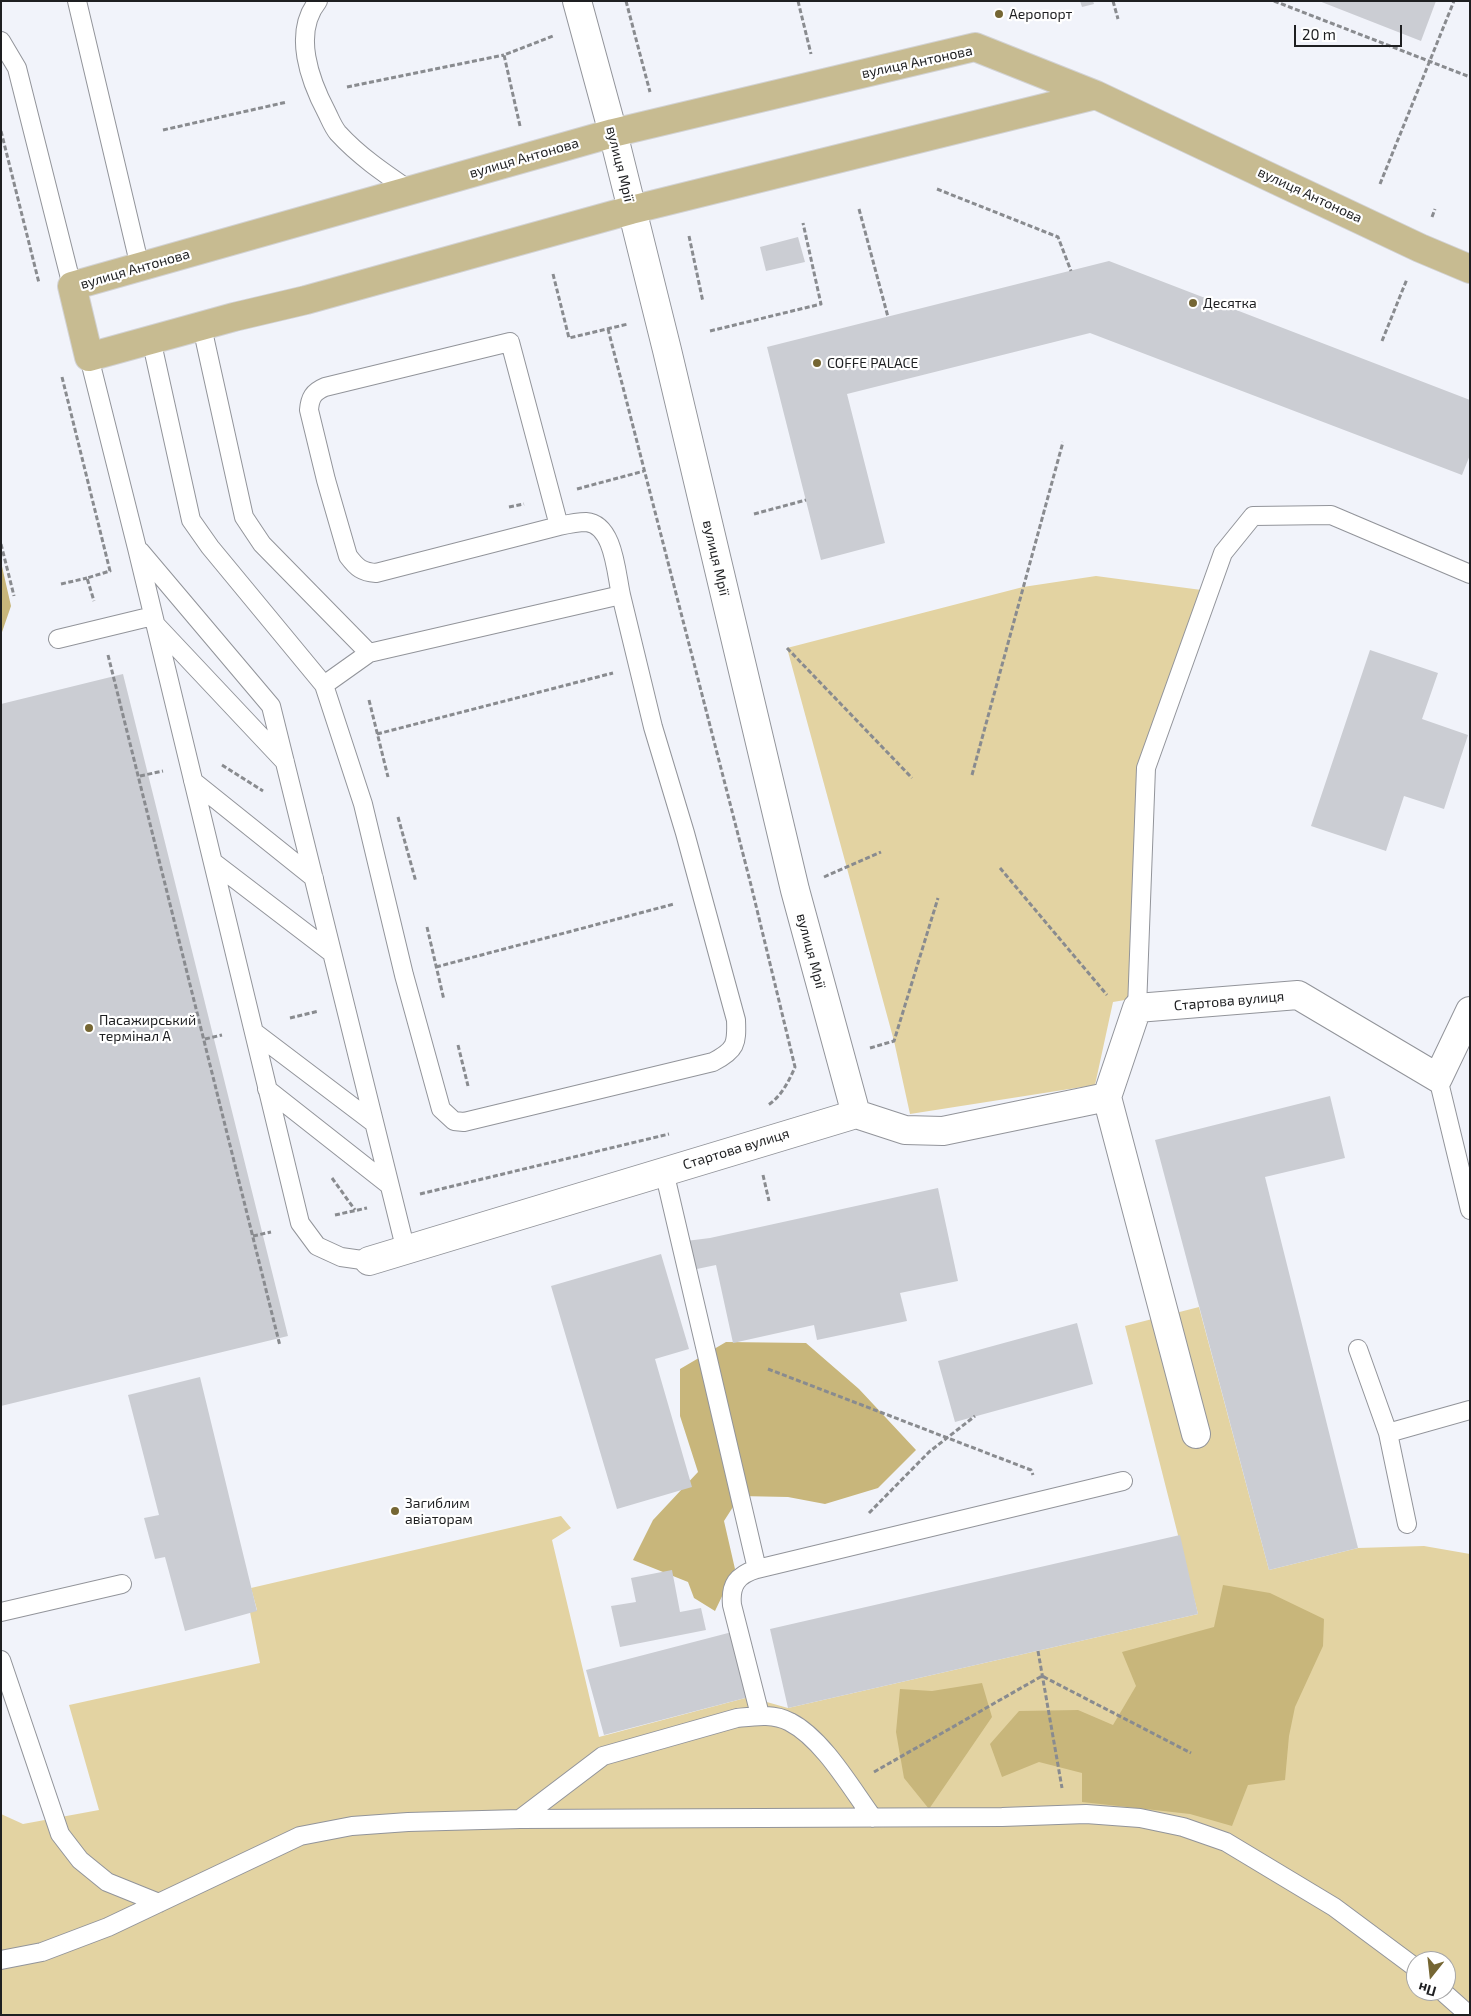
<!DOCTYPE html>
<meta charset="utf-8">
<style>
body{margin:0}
#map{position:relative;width:1471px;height:2016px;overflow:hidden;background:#f1f3fa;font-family:"Exo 2",sans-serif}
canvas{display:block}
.frame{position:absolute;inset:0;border:2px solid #1e1f21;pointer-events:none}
.north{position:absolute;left:1406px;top:1951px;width:50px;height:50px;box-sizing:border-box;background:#fff;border:1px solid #a5a5a6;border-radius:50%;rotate:196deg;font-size:14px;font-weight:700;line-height:20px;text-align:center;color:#1e1f21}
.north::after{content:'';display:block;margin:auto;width:18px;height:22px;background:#756633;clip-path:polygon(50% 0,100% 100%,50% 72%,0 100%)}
.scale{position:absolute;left:1294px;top:25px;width:108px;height:22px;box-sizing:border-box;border:2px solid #1e1f21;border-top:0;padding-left:6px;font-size:15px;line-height:18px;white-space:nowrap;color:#1e1f21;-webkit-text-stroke:4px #fff;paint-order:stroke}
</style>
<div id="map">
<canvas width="1471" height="2016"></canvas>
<div class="frame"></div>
<div class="north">Пн</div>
<div class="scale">20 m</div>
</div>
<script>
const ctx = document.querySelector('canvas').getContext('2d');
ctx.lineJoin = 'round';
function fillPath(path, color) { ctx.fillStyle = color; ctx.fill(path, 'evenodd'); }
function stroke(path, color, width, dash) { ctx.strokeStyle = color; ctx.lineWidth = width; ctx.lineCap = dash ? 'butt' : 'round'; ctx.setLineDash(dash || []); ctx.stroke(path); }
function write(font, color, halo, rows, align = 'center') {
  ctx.font = font + ' "Exo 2",sans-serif'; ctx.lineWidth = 4.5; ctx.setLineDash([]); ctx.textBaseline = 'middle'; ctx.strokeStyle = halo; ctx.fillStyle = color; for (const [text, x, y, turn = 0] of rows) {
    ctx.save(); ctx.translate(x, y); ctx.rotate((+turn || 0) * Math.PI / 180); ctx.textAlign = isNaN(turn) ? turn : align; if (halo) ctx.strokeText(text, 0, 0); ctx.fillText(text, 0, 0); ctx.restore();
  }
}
fillPath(new Path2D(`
 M1096,576L1209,591L1146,768L1137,998L1113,1002L1095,1085L910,1114L894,1041L787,648L1023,587Z
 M1199,1307L1269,1570L1358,1548L1424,1546L1470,1554V2015H1V1814L23,1824L99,1810L69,1705L260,1663L250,1612L257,1610L251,1588L561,1516L571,1528L552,1540L599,1737L749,1697L788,1708L1198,1614L1125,1326ZM1416,1961H1446V1991H1416Z`), '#e3d3a2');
fillPath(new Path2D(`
 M1,562L11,606L1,635Z
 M726,1342L806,1343L859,1389L916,1450L878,1488L825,1504L788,1497L740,1496L724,1521L735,1569L715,1611L694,1598L688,1582L633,1560L653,1520L698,1472L680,1416V1369Z
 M1223,1585L1270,1593L1324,1619L1323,1646L1295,1707L1289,1736L1285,1780L1248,1785L1232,1826L1190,1814L1082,1802V1773L1039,1762L1002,1777L990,1744L1019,1711L1078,1710L1113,1725L1136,1686L1122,1652L1214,1627Z
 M982,1683L992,1717L929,1809L904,1778L896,1732L900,1689L932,1691Z`), '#c8b67b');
fillPath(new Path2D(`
 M1080,1H1093L1094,4L1082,7Z
 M1319,1H1436L1421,41Z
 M798,237L805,262L766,271L760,247Z
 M1109,261L1470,400V455L1462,475L1090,333L847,394L885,543L821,560L767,347Z
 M1370,650L1438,673L1422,719L1468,735L1444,809L1404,796L1386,851L1311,826Z
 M123,674L288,1336L1,1406V704Z
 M1330,1096L1345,1158L1265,1177L1358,1548L1269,1570L1155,1140Z
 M938,1188L958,1281L900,1293L907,1321L817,1340L814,1325L733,1343L716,1265L692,1270L686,1241L710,1238Z
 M661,1254L689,1349L655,1359L692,1487L617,1509L551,1286Z
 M1077,1323L1093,1384L955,1422L938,1361Z
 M200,1377L257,1611L185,1631L165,1557L155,1559L144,1518L159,1515L128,1395Z
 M1180,1535L1198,1614L788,1708L770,1629Z
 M672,1570L680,1612L701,1608L706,1630L620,1647L611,1606L636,1602L631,1578Z
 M732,1632L749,1697L604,1735L586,1670Z`), '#cbcdd3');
const lane = new Path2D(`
 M77,1L140,267
 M318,1C292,33 310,81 327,113C330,119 333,127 338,133C359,156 384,173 409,190
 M1,41L17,68L72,286
 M202,327L244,517L262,544L369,653
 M151,339L191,520L210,547L324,685L363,804L404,975L441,1109L454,1121L464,1122L713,1062C736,1050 737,1044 736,1020L685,833L653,727L621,595L369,653L324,685
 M89,357L137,548L300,1223L317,1246L341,1257L369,1261
 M559,526L510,342L325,387C313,392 310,398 309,410L326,480L348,556C357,568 362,572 376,573L559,526C568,524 578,522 586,522C614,524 616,573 621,595
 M140,551L271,706L406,1251
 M157,626L285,762
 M58,639L153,616
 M193,781L314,878
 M213,862L332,953
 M1137,1008L1146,768L1223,553L1253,516L1331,515L1470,574
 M254,1032L374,1123
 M1438,1078L1470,1210
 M267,1089L389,1185
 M664,1171L757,1569
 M1358,1349L1388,1433
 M1407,1524L1388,1433L1470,1410
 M1,1612L122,1584
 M1,1660L60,1834L80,1860L107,1882L159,1903
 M760,1715L732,1605C730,1585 737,1575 757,1569L1123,1481
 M520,1819L603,1756L737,1718C755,1716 774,1713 790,1722C823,1739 851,1788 873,1818
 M1,1960L42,1952L108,1927L300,1836L352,1826L408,1822L520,1819L1002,1817L1086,1814L1140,1818L1183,1827L1226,1842L1334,1907L1416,1968
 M1442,1991L1469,2015`);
const street = new Path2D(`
 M577,1L613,133L667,350L795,890L856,1114
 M1107,1097L1196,1434
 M369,1261L856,1114L905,1130L943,1131L1107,1097L1137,1008L1298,995L1438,1078L1470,1011`);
const primary = new Path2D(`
 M1096,95L631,210L306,300L234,317L89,357L72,286L613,133L975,47L1096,95L1420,248L1470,269`);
stroke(lane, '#92949a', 20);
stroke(street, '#92949a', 30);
stroke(primary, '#d2d2d3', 30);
stroke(new Path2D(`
 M626,1L650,92
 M798,1L811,54
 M1113,1L1118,19
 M1274,1L1470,77
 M347,87L504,55
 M520,126L504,55L553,36
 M163,130L287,102
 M1,131L39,283
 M1380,184L1454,1
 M937,189L1058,237L1071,271
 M859,209L888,317
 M1432,217L1435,209
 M689,236L703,302
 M553,274L569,338L628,324
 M608,329L751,885L795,1067C789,1081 781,1097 768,1105
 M710,331L821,304L803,223
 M1382,341L1407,279
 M62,377L110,571L87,578L94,601
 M577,489L644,471
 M509,507L524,504
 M754,514L806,500
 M1,544L14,596
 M61,584L87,578
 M787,648L912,778
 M108,655L280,1346
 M369,700L388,777
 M377,734L613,673
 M222,765L263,791
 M972,775L1063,442
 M140,776L163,771
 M398,817L416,882
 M1000,868L1107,995
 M824,877L881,852
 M427,927L444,1000
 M436,967L674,904
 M290,1018L319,1011
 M205,1039L222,1035
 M458,1045L468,1086
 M870,1048L894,1041L938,898
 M763,1175L769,1201
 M332,1178L355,1210
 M420,1194L669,1134
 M335,1215L367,1208
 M253,1236L271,1232
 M768,1369L1031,1470L1033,1475
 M869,1513L929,1452L975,1416
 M1038,1651L1062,1788
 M874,1772L1042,1676L1191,1753`), '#898b8f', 3, [5, 2.5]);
stroke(lane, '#fff', 18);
stroke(street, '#fff', 28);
stroke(primary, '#c7bb91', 28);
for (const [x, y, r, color] of [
 [999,14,5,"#756633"],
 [1193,303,5,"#756633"],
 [817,363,5,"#756633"],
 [89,1028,5,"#756633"],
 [395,1511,5,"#756633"]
]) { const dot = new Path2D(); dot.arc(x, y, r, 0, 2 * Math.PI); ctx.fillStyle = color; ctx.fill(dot); stroke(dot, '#fff', 2); }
write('14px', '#1e1f21', '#fff', [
 ["Аеропорт",1009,14],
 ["Десятка",1203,303],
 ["COFFE PALACE",827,363],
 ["Пасажирський",99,1020],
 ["термінал A",99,1036],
 ["Загиблим",405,1503],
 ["авіаторам",405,1519]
], 'left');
write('14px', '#1e1f21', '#fff', [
 ["вулиця Антонова",917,62,-12],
 ["вулиця Антонова",524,158,-16],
 ["вулиця Мрії",620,164,76],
 ["вулиця Антонова",1310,195,25],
 ["вулиця Антонова",135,269,-16],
 ["вулиця Мрії",716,558,77],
 ["вулиця Мрії",811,951,75],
 ["Стартова вулиця",1229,1001,-5],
 ["Стартова вулиця",736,1149,-17]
]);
</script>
